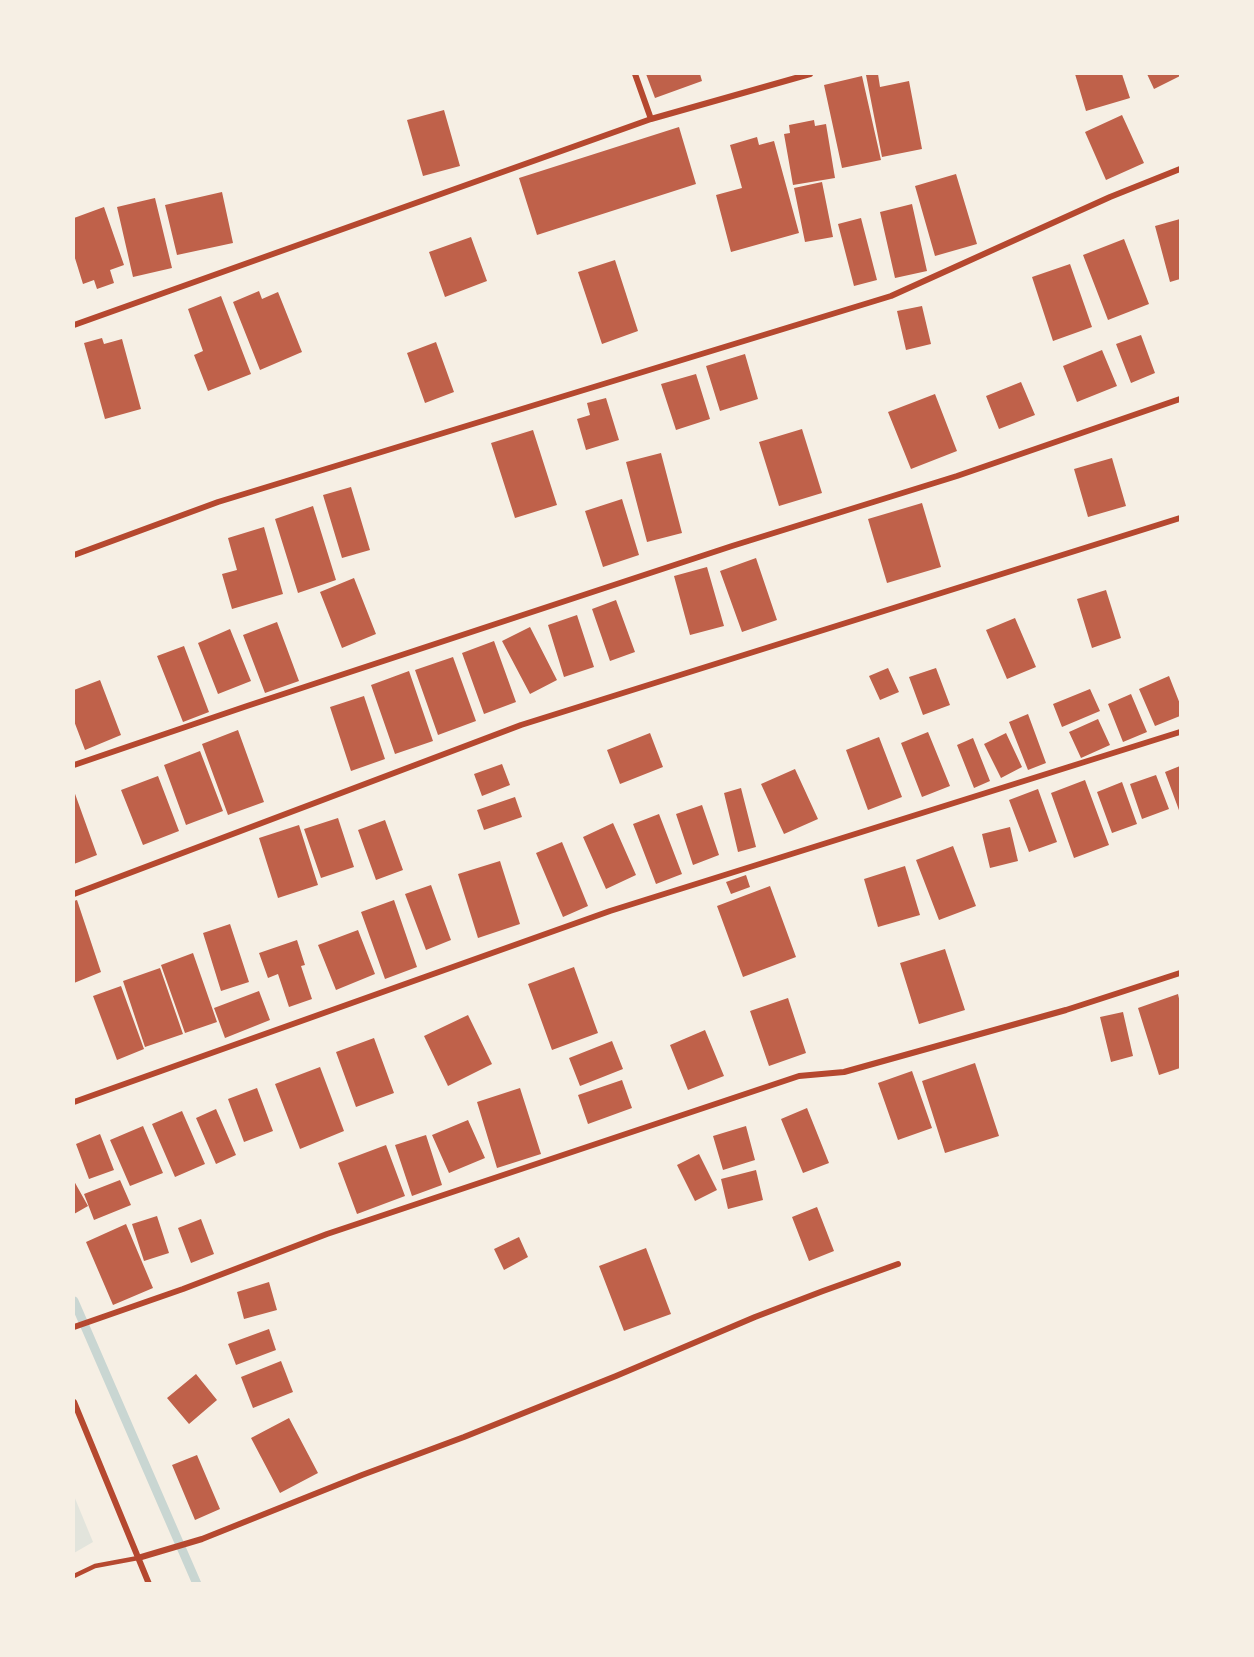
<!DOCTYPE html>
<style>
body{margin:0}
#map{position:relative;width:1254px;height:1657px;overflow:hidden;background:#f6efe4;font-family:Ubuntu,sans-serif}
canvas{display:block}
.frame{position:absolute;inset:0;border:75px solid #f6efe4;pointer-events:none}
</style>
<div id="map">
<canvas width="1254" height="1657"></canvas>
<div class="frame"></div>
</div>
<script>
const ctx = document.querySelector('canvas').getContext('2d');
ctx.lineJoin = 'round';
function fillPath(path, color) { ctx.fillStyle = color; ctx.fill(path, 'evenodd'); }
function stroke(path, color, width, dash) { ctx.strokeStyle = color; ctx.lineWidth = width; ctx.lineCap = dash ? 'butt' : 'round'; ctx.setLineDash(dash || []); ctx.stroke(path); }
fillPath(new Path2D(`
 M74,1496L93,1542L74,1553Z`), '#e2e4dc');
stroke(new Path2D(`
 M74,1301L197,1584`), '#c9d6d2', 9);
fillPath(new Path2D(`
 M646,74H700L702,81L655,98Z
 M871,74H878L880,87L909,81L922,149L882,157L866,75Z
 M1075,74H1122L1130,98L1086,111Z
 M1147,74H1180V76L1154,89Z
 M862,76L881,160L842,168L824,85Z
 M444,110L460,166L423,176L407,120Z
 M1122,115L1144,163L1106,180L1085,132Z
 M814,120L815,126L826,124L835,178L793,185L784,134L790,133L789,125Z
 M679,127L696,184L537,235L519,178Z
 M757,137L759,145L774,141L799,233L731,252L716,195L742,188L730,145Z
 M956,174L977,244L935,256L915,186Z
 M822,182L833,237L805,242L794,188Z
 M222,192L233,243L177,255L165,205Z
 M155,198L172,268L133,277L117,207Z
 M912,204L927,271L895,278L880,212Z
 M104,207L124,265L110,270L114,283L97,289L94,280L83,284L74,255V218Z
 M861,218L877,280L854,286L838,224Z
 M1180,219V279L1170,282L1155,226Z
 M471,237L487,281L445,297L429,252Z
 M1124,239L1149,304L1108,320L1083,255Z
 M615,260L638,331L602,344L578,272Z
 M1070,264L1092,327L1053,341L1032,277Z
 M259,291L262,299L278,292L302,352L260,370L233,302Z
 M221,296L251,374L208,391L194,355L203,351L188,309Z
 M922,306L931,344L906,350L897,311Z
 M1141,335L1155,373L1131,383L1116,344Z
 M102,338L104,344L122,339L141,409L105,419L84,343Z
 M436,342L454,392L425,403L407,353Z
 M1102,350L1117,386L1077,402L1063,366Z
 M745,354L758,399L720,411L706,366Z
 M696,374L710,419L676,430L661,384Z
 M1021,382L1035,415L999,429L986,396Z
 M935,394L957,451L911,469L888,412Z
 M606,398L619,440L586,450L577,419L590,415L587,403Z
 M802,429L822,493L779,506L759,442Z
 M533,430L557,505L515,518L491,443Z
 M661,453L682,533L647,542L626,462Z
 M1112,458L1126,506L1088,517L1074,469Z
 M351,487L370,550L342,558L323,495Z
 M622,499L639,555L603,567L585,511Z
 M922,503L941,567L887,583L868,519Z
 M313,506L336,580L298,593L275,519Z
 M264,527L283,594L232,609L222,574L237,570L228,538Z
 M756,558L777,620L742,632L720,571Z
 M707,567L724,626L690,635L674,576Z
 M354,578L376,634L342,648L320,592Z
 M1106,590L1121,638L1092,648L1077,599Z
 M616,600L635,652L610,661L592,609Z
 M577,615L594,667L564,677L548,625Z
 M1015,618L1036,667L1007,679L986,630Z
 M277,622L299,681L265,693L243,635Z
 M530,627L557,680L530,694L502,641Z
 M230,629L251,681L218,694L198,643Z
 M494,641L516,702L484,714L462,653Z
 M184,646L209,712L183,722L157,656Z
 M453,657L476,721L438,735L415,670Z
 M888,668L899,692L880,700L869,676Z
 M936,668L950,705L923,715L909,677Z
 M409,671L433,741L395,754L371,685Z
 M1169,676L1180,704V716L1155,726L1139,689Z
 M100,680L121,735L85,750L74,721V690Z
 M1090,689L1100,711L1062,727L1053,704Z
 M1131,694L1147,732L1123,742L1108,704Z
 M364,696L385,759L351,771L330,707Z
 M1028,714L1046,763L1028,770L1009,722Z
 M1098,719L1110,745L1081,758L1069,732Z
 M238,730L264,802L228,815L202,744Z
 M928,732L950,786L922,797L901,743Z
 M650,733L663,767L620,784L607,750Z
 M1006,733L1022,767L1001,778L984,744Z
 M879,737L902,797L868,810L846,750Z
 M973,738L990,781L974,788L957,745Z
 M200,751L223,811L186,825L164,765Z
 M502,764L510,785L482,796L474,774Z
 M1180,766V813L1165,772Z
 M795,769L818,819L784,834L761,784Z
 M1156,775L1169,809L1142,819L1130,784Z
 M158,776L179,831L143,845L121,790Z
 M1085,780L1109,845L1074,858L1051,793Z
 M1122,782L1137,824L1112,833L1097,792Z
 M741,788L756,847L738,852L724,793Z
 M1038,789L1057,842L1029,852L1009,800Z
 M74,791L97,855L74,864Z
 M515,797L522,817L484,830L477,810Z
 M702,805L719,855L693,865L676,814Z
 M659,814L682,874L656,884L633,824Z
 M338,818L354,867L321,878L304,829Z
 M385,820L403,870L376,880L358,830Z
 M613,823L636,875L606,889L583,837Z
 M299,825L318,885L278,898L259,838Z
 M1010,827L1018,861L990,868L982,834Z
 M562,842L588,906L563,917L536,853Z
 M953,846L976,906L939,920L916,860Z
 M500,861L520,924L478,938L458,874Z
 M905,866L920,915L878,927L864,879Z
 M746,875L750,887L731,894L726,882Z
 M431,885L451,940L426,950L405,894Z
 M770,886L796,957L743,977L717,906Z
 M77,900L101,972L74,983V901Z
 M394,900L417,967L385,979L361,912Z
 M230,924L249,982L221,991L203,933Z
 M358,930L375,974L336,990L318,945Z
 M297,940L305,965L301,966L312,999L289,1007L278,974L268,978L259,953Z
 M945,949L965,1010L919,1024L900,963Z
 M193,953L217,1022L185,1033L161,965Z
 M574,967L598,1033L552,1050L528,984Z
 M160,968L183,1034L145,1047L123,981Z
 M121,986L144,1049L117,1060L93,996Z
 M259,991L270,1020L225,1038L214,1008Z
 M1178,994L1180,1003V1068L1159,1075L1138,1008Z
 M788,998L806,1053L769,1066L750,1011Z
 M1123,1012L1133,1056L1111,1062L1100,1017Z
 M468,1015L492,1064L448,1086L424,1036Z
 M705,1030L724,1076L688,1090L670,1045Z
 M374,1038L394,1093L356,1107L336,1052Z
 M612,1041L623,1069L580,1086L569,1058Z
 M975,1063L999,1136L945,1153L922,1081Z
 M320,1067L344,1131L300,1149L275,1084Z
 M912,1071L932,1128L898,1140L878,1083Z
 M622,1080L632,1108L588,1124L578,1095Z
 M257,1088L273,1131L244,1142L228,1099Z
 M520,1088L541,1154L497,1168L477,1102Z
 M807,1108L829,1163L803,1173L781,1119Z
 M216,1109L236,1155L216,1164L196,1118Z
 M182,1111L205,1164L175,1177L152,1124Z
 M468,1120L485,1158L449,1173L432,1135Z
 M143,1126L163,1173L130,1186L110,1140Z
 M746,1126L755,1160L723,1170L713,1136Z
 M100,1134L114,1170L89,1179L76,1144Z
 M426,1135L442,1185L412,1196L395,1145Z
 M386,1145L405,1196L357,1214L338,1163Z
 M699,1154L717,1190L695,1201L677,1165Z
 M756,1170L763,1200L728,1209L721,1179Z
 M120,1180L131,1205L94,1220L84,1194Z
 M74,1181L88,1206L74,1214Z
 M817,1207L834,1251L809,1261L792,1217Z
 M157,1216L169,1253L144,1261L132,1224Z
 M201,1219L214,1254L191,1263L178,1228Z
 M126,1224L153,1288L113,1305L86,1242Z
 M519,1237L528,1257L504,1270L494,1249Z
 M646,1248L671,1314L624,1331L599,1266Z
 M269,1282L277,1310L244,1319L237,1292Z
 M269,1329L276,1350L236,1365L228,1344Z
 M281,1361L293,1392L253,1408L241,1377Z
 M196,1374L217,1400L189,1424L167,1398Z
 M289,1418L318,1473L280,1493L251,1438Z
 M197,1455L220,1509L195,1520L172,1465Z`), '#bf614a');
stroke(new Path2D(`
 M74,1576L95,1566L138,1558`), '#b5482f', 4.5);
stroke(new Path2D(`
 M635,74L651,119
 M74,325L651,119L810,74
 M74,555L218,502L891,296L1110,197L1180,169
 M74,765L247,706L732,546L957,476L1180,399
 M74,894L521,725L1180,518
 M74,1102L610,911L1180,732
 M74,1327L183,1289L327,1234L799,1076L844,1072L1066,1010L1180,973
 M74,1402L149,1584
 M138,1558L202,1539L362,1475L464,1437L616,1376L755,1317L823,1291L898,1264`), '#b5482f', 6);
</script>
